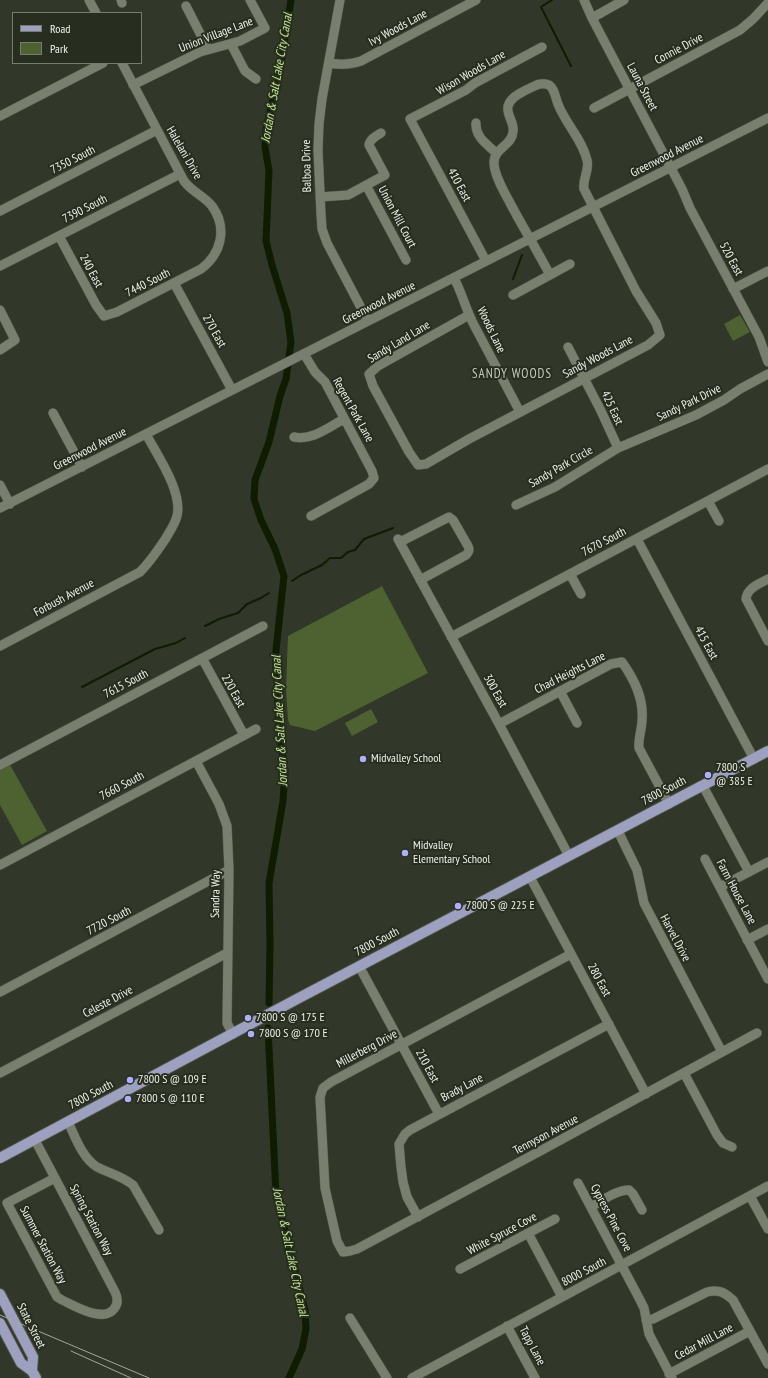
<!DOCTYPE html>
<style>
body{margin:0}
#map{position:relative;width:768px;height:1378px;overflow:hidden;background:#313729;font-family:"PT Sans Narrow",sans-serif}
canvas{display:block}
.legend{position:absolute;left:12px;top:12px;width:130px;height:52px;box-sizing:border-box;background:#272d1f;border:1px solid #767c70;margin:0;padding:5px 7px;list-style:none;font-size:12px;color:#edf2e9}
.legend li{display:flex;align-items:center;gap:8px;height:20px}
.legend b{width:20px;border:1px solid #767c70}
</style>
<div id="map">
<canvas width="768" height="1378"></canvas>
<ul class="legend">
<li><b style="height:5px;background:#9da0bf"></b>Road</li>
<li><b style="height:11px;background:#4e6231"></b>Park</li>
</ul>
</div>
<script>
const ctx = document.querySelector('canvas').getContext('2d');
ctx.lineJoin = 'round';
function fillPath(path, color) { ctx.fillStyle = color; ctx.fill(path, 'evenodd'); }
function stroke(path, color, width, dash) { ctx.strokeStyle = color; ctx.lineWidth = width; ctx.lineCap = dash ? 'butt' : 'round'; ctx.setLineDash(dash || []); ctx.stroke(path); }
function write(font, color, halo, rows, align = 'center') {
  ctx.font = font + ' "PT Sans Narrow",sans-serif'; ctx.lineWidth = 4; ctx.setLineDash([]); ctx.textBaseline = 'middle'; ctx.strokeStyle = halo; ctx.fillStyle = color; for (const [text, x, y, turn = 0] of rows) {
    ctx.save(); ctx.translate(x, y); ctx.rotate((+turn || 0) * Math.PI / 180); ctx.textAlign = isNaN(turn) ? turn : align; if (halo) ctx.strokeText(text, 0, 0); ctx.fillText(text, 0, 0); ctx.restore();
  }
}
fillPath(new Path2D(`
 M740,315L750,332L733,341L724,324Z
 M382,586L428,673L315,731L290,725L288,720L286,688L288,636Z
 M371,709L378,722L352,736L345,723Z
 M9,763L47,831L22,845L0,805V768Z`), '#4e6231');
stroke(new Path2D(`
 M552,0L541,7L571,66
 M513,279L522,255
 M292,581L301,575L322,565L330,558H341L348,552L355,550L364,539L393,528
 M205,626L219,619L238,613L247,604L261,598L269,593
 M82,687L155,649L176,643L185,638`), '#101c00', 2);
stroke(new Path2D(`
 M269,1003L270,945L269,883L283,801L285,771L279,731L276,665V650L284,576L275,549L261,520L254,499L255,480L269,442L280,396L286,379L291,342L287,313L272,265L266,241L269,171L265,147L266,129L281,64L291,0
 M268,1028L276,1195L305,1310L306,1329L302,1349L289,1378`), '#101c00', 7);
const minor = new Path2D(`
 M89,0L96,13
 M121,0L122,3
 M340,0L322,99L319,124L318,150L321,214L322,229L327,243L368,321
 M584,0L592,18L682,189L690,208L759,337L768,362
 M186,6L208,49
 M592,18L624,0
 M231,44L245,71L256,79
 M329,63C340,65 350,65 361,61L476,0
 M133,85L200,52L240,41L265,28L250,0
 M594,108L740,30L753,19L768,3
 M0,116L103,63
 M476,123C475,137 487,144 496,153
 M366,185L406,260
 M320,197L348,195L385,175L369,145C370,139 376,136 381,133
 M0,211L157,130
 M59,236L96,305L104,316L117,312L201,269C221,254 228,228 212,206C204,196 192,192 184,181L122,63
 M486,261L410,119L466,90L475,83L542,47
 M0,266L180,174
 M454,278C462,293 466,310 474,325L520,412
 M174,283L232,390
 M733,289L768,271
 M513,295L570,264
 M0,310L15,340L0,350
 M469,315L378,366L369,374L373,386L409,452L418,465L426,464L469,439L648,345L660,335L656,323L636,291L584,189C582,179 590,170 587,160C582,139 565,123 558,104C555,97 555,89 549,85C541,81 533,87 526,90C519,94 511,97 508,106C506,115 515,123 513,132C512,146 493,148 494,164C495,176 503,190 509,201C522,226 537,250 550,275
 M568,347L601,411L618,448
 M304,354L315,372L325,382L372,471L374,478L369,484L311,516
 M53,413L82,467
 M294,437C312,441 329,427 344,419
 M0,485L10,504
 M708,501L719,521
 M516,505L555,487L618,448L696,415L724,400L740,389L768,374
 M0,508L768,118
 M398,539L499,724L569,856
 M637,539L754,759
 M400,542L449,517L453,520L468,546C470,550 469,552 466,555L420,580
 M570,574L581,594
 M768,579C759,584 747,588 746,599L768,641
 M451,637L768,469
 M0,646L140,572C151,561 158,550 166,538C170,531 175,524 177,516C183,492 157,455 146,434
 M202,658L244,735
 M560,691L577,723
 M499,724L611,664L622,662C634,679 644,698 642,720C642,729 638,738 639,748L669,804
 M196,761L219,804L227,826L229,870L227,1023L233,1034
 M0,765L263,626
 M703,786L749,872
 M618,831L637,870L644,903L722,1052
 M705,859L768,979
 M0,865L256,729
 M530,877L646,1094
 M720,887L768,862
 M747,940L768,929
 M571,954L331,1082L323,1088L320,1097L325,1188L337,1241L343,1252L350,1251L357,1249C491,1178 624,1106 757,1033
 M359,966L439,1114
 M0,992L229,870
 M0,1073L227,953
 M684,1073L717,1135L723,1143L732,1147
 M68,1122C75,1136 82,1158 97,1167C109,1173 122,1176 133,1185L159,1230
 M35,1140L115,1292C118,1298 118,1304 114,1309C103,1323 75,1306 62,1300L57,1297L7,1203L55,1178
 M578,1183L639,1298L644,1308L649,1334L672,1378
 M750,1196L768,1229
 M591,1207C602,1201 616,1190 629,1190L633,1194L642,1210
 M418,1217L407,1197L403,1182L401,1167L399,1144L405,1134L410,1130L609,1024
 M528,1233L562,1297
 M460,1269L555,1219
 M350,1318L387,1378
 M646,1320L653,1319L707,1292C718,1289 724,1292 733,1300L768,1364
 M507,1326L535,1378
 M669,1374L750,1331
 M412,1378L768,1186`);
const major = new Path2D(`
 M0,1158L297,999L768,751
 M0,1294L33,1357L32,1371
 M0,1323L21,1363L32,1371L36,1378`);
stroke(minor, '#505549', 10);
stroke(major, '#505549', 12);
stroke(minor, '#787f6f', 9);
stroke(major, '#9da0bf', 10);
stroke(new Path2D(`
 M0,1315L149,1378
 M71,1351L131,1378`), '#a2a89d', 1);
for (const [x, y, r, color] of [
 [363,759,4,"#afaefa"],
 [708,775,4,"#afaefa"],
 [405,853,4,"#afaefa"],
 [458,906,4,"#afaefa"],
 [248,1018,4,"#afaefa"],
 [251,1034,4,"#afaefa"],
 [130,1080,4,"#afaefa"],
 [128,1099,4,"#afaefa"]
]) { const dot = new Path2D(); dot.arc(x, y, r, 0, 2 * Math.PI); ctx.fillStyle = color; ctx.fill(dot); stroke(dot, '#272d1f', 1.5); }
write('12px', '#edf2e9', '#272d1f', [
 ["Ivy Woods Lane",398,28,-28],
 ["Union Village Lane",216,35,-21],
 ["Connie Drive",679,49,-28],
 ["Wison Woods Lane",471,73,-30],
 ["Launa Street",642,87,62],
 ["Halelani Drive",184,153,60],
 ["Greenwood Avenue",667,156,-27],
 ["7350 South",73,160,-27],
 ["Balboa Drive",307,166,-91],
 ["410 East",459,185,62],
 ["7390 South",85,209,-27],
 ["Union Mill Court",397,217,62],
 ["520 East",731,259,62],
 ["240 East",91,271,62],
 ["7440 South",148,283,-27],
 ["Greenwood Avenue",379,303,-27],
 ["Woods Lane",491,330,64],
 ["270 East",214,331,61],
 ["Sandy Land Lane",399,342,-31],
 ["Sandy Woods Lane",598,357,-28],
 ["Sandy Park Drive",689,403,-26],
 ["425 East",612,408,65],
 ["Regent Park Lane",353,410,61],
 ["Greenwood Avenue",90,449,-27],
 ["Sandy Park Circle",561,467,-30],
 ["7670 South",604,542,-28],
 ["Forbush Avenue",64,598,-28],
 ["415 East",706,643,62],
 ["Chad Heights Lane",570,673,-27],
 ["7615 South",126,684,-28],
 ["220 East",233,691,61],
 ["300 East",495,691,61],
 ["7660 South",122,786,-28],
 ["7800 South",664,791,-28],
 ["Farm House Lane",736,892,62],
 ["Sandra Way",216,894,-89],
 ["7720 South",109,921,-28],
 ["Harvel Drive",675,938,62],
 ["7800 South",377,942,-28],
 ["280 East",599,980,62],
 ["Celeste Drive",108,1002,-28],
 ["Millerberg Drive",367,1049,-28],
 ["210 East",427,1066,62],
 ["Brady Lane",462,1088,-28],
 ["7800 South",91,1095,-28],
 ["Tennyson Avenue",546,1135,-28],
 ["Cypress Pine Cove",611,1218,62],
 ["Spring Station Way",91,1220,62],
 ["White Spruce Cove",502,1234,-28],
 ["Summer Station Way",43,1245,62],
 ["8000 South",584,1272,-28],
 ["State Street",31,1326,63],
 ["Cedar Mill Lane",704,1342,-28],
 ["Tapp Lane",532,1346,62]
]);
write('12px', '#edf2e9', '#272d1f', [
 ["Midvalley School",371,759],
 ["7800 S",716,768],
 ["@ 385 E",716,782],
 ["Midvalley",413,846],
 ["Elementary School",413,860],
 ["7800 S @ 225 E",466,906],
 ["7800 S @ 175 E",256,1018],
 ["7800 S @ 170 E",259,1034],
 ["7800 S @ 109 E",138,1080],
 ["7800 S @ 110 E",136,1099]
], 'left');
write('italic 13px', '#bee58a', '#272d1f', [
 ["Jordan & Salt Lake City Canal",277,78,-80],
 ["Jordan & Salt Lake City Canal",280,721,-93],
 ["Jordan & Salt Lake City Canal",290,1252,78]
]);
ctx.letterSpacing = '1px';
write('13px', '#c2cbb9', '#272d1f', [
 ["SANDY WOODS",512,374]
]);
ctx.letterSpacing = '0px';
</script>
